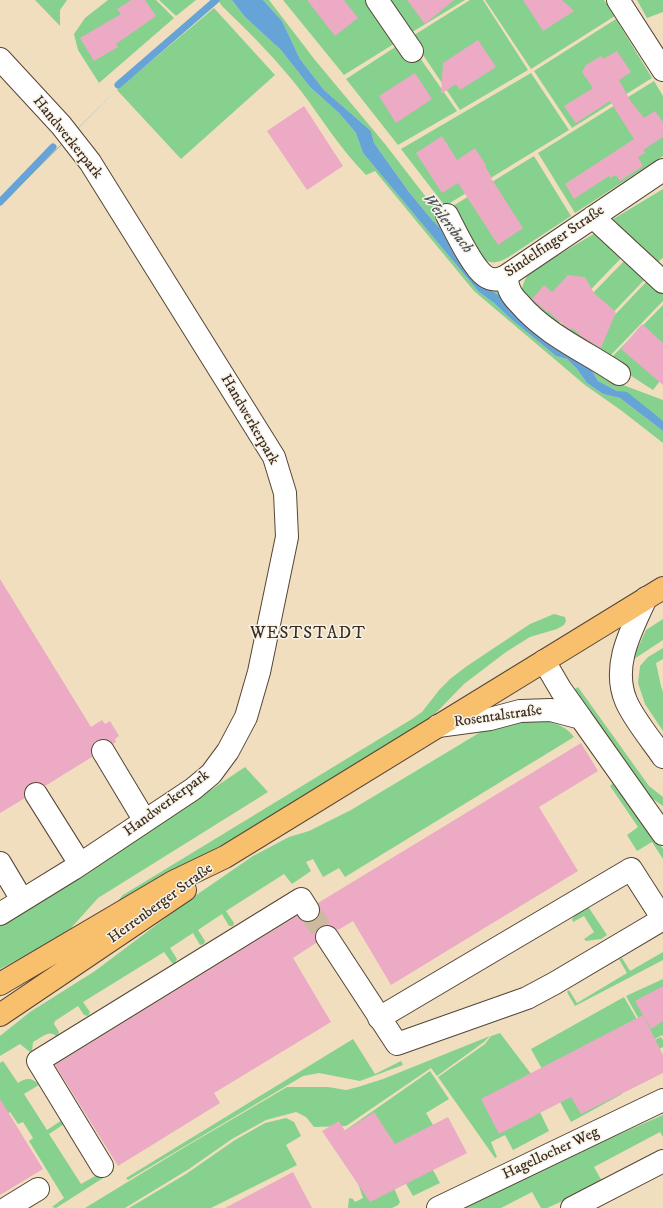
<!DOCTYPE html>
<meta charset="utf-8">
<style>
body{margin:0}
canvas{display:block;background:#f0debf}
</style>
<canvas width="663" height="1208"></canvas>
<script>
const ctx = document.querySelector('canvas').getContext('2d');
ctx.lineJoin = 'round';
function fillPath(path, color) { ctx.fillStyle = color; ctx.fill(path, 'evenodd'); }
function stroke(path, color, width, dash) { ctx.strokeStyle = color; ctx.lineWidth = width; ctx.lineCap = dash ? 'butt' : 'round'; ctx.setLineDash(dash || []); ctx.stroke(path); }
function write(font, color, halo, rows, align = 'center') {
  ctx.font = font + ' "IM FELL DW Pica",serif'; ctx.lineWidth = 3; ctx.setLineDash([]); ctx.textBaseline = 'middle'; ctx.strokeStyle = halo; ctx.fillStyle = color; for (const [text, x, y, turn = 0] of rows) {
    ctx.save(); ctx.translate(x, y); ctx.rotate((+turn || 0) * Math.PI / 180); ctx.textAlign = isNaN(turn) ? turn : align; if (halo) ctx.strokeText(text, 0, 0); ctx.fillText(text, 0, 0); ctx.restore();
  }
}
fillPath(new Path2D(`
 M35,0H67L60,10V26Z
 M108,0H156L174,18L99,83L78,50L74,34L85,18Z
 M159,0H196L176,16Z
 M218,0H232L245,17L281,50L310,87L339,113L356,133L363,153L479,292L494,303L512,320L556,356L567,359L577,369L587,383L603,394L620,398L663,431V443L622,411L585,385L474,291L375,171L366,175C341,150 322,119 301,91C277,60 250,33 222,6Z
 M263,0H269L315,60L385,144L443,219L488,284L535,324L623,385L663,400V421L617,391L598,381L591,369L483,286L451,238L433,221L409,192L374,143L371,131L324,90L300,59L282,21Z
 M283,0H368L397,42L344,75Z
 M384,0H465L409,34Z
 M470,0H483L528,70L460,110L411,37Z
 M485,0H604L615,16L531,69Z
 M637,0H663V12L647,18Z
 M214,8L275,75L181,159L117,90Z
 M616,19L652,78L572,128L534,71Z
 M400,44L412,62L420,58L457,111L398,145L346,79Z
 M531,73L569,130L445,206L401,149Z
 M654,81L663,96V156L575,213L538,153Z
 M534,156L571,216L507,258C497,263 490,265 481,257L448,209Z
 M663,189V258L656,263L610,221Z
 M597,232L624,255L554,328C548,322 528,305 524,299C519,290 524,280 530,272Z
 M626,259L647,277L582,345L558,329Z
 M649,279L663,291V301L606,360L585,346Z
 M663,305V377L653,390L608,361Z
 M554,614L565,617L566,621L564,625L557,629L530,637L506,652L464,684L431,718L422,724L123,905L117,902L123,895L412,719L422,712L440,689L450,679L467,666L530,624Z
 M663,619V640L634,659L635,654L646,630Z
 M663,648V659L656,663L661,686L663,692V731L645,704L638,683L640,666L648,657Z
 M578,687L649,786L663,797V806L650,797L572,691Z
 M530,717C546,721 564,723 574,737L345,877L339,868L323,877L313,859L306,862L311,871L292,884L284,874L226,911L234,923L233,926H229L222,914L198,930L205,941L204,944L200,945L193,933L170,948L177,959L175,963H172L164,952L83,1002L90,1012L88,1016L84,1015L78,1006L55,1021L54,1024L59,1032L58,1035L56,1036C49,1029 41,1038 33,1042L32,1051L30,1052L20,1044L0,1056V1036L30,1012L95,971L192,898L253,856L289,837L309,831L351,810L489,727Z
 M245,767L268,792L98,898L71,928L56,939L0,969V926L80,878Z
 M615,781L663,849V859L652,842L637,851L627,835L638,827L610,786Z
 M587,905L607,935L601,939L586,941L584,939L594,932L584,916L573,922L572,919L580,909Z
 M663,952V960L575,1006L567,992L569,990L577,1003L627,973L619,959L622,958L630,971Z
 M663,979V1037L662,1035L651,1041L626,996Z
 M624,997L650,1042L661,1037L663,1040V1047L613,1075L622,1094L571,1122L531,1049Z
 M500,1033L541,1087L539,1110L549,1131L513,1150L505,1135L491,1142L497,1157L495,1158L438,1077L485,1044L491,1036Z
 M490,1036L484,1042L437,1076L431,1068L346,1126L314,1127L306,1117L296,1112L266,1120L232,1139L189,1169L125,1208H85L185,1147L287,1087H328L346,1090L358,1087L383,1079Z
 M353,1039L375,1074L401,1061L403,1065L360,1081L319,1073L303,1076L128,1180L126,1178Z
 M3,1061L18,1083C26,1078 32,1077 39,1085L24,1094L47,1130L62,1120L64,1124L49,1134L81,1184L111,1167L114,1171L56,1208L52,1207L64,1198L29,1141L33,1138L23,1122L18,1124L10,1112L0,1118V1063Z
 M430,1071L449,1099L426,1113L442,1140L422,1150L440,1183L413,1196L405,1182L394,1188L400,1202L398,1205L392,1208H348L349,1198L353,1199L355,1202L363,1198L358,1183L330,1141Z
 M663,1115V1137L660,1132L594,1167L603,1183L547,1208H541L532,1192L501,1208H452Z
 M286,1118L294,1122L301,1136L286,1145L297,1165L211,1208H129L186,1174L235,1140L265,1123Z`), '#87d18e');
fillPath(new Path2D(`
 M221,0L120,87L29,177L0,207L28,177L120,87Z
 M232,0H263L282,21L300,59L324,90L371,131L374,143L409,192L433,221L451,238L483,286L503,298L580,359L591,369L598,381L617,391L627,392L663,421V431L620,398L603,394L587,383L577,369L567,359L556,356L512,320L494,303L479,292L363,153L356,133L339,113L310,87L281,50L245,17Z`), '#66a3d7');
stroke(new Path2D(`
 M118,85L216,0
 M0,202L53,147`), '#66a3d7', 7);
fillPath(new Path2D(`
 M131,0H145L156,16L116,44L118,47L94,61L80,38L121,14L117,9Z
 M307,0H344L358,18L335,36Z
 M407,0H454L425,24Z
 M523,0H562L574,11L543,31Z
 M478,40L496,67L460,90L456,84L441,94L443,63Z
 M617,51L631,72L619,80L630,100L644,118L655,111L663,122V137L643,150L645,153L638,157L643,166L620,181L616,175L610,178L609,176L574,199L565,184L634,139L610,101L576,123L564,106L593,88L582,72L586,65L601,56L603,59Z
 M415,73L432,99L396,123L379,96Z
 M304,106L343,166L307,190L267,131Z
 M442,136L457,160L475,148L486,165L485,166L492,178H491L523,228L498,245L458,183L442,193L416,153Z
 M568,275L585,277L594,293L616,312L601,348L582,337L572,328L570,330L561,323L548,311L547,312L532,299L544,285L552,292Z
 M642,324L663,343V385L621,349Z
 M0,579L91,727L102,720L105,724L110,721L119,736L115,739L116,742L113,744L109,740L103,739L96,741L92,745L91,751L92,757L45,786L41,783L36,782L29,784L25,789L24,794L25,798L0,813Z
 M581,743L598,771L539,807L578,871L391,985L353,921L338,930L332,926L326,925L321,926L316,932L315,937L316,943L293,958L331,1022L214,1093L220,1103L118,1166L55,1065L297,916L303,921L309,922L314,921L319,915L320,909L318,903Z
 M663,986V1021L651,1029L643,1015L663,1055V1073L581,1114L571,1097L499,1134L481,1099L643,1015L635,1001Z
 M0,1099L43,1169L0,1195Z
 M374,1112L395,1144L448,1117L467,1153L370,1202L322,1131L339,1121L345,1131Z
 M293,1172L312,1208H225Z`), '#ecaac5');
stroke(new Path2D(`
 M308,910L327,937`), '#ccba9f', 22, [22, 11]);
const minor = new Path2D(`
 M377,0L412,51
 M618,0L663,70
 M0,59L61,125L90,162L274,457L285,493L287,537L259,672L246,717L228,751L211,774L193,789L73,869L0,914
 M447,215C455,230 472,267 485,276C492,281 499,280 506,276L663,170
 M593,217L663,282
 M506,276C507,281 508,287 510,291C512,296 516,300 519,303C546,335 585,351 619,374
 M646,598C632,629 611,665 626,701C633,718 652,741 663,757
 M544,661L561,690L581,718
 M438,726L490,719L520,711L551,710L581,718L663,834
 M103,751L145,821
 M36,794L80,864
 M0,863L22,900
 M327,937L397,1044L527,998L555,983L663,919
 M379,1018L631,869L663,919
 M102,1166L38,1061L301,899L308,910
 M7,1208L38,1189
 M438,1208L663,1100
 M572,1208L663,1161`);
const major = new Path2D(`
 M0,984L173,882L225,857L663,588
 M0,1015L185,890`);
stroke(minor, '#564536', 24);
stroke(major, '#564536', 24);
stroke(minor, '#fff', 22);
stroke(major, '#f8bf6c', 22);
write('15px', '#3b2a1e', '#f7f3e8', [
 ["Handwerkerpark",67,138,51],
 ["Sindelfinger Straße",555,242,-34],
 ["Handwerkerpark",249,420,60],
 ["Rosentalstraße",498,717,-8],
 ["Handwerkerpark",167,804,-36],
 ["Herrenberger Straße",161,904,-36],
 ["Hagellocher Weg",551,1154,-25]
]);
write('italic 16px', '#4a545f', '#f7f3e8', [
 ["Weilersbach",447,224,52]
]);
ctx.letterSpacing = '1px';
write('17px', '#3b2a1e', '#f7f3e8', [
 ["WESTSTADT",308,634]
]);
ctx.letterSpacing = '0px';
</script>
